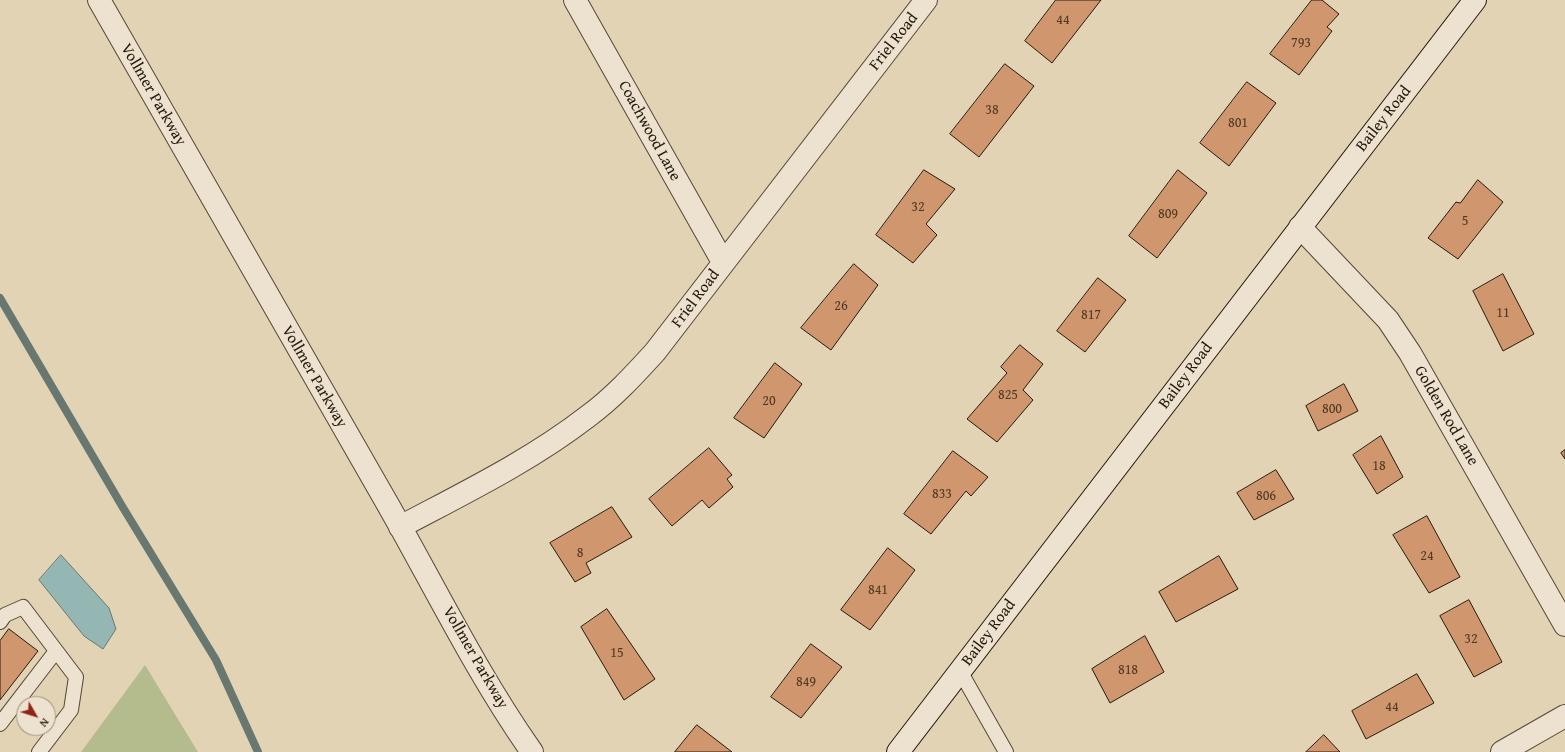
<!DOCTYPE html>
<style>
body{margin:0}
#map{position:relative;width:1565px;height:752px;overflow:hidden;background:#e2d3b5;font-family:"Gentium Book Plus",serif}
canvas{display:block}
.north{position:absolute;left:16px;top:696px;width:40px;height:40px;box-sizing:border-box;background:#ece2cf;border:1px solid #9c9281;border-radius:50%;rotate:129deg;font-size:11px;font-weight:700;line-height:16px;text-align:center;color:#251a0c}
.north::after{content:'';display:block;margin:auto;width:14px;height:18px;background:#8f2418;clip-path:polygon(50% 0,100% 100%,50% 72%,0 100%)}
</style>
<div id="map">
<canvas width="1565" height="752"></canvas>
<div class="north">N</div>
</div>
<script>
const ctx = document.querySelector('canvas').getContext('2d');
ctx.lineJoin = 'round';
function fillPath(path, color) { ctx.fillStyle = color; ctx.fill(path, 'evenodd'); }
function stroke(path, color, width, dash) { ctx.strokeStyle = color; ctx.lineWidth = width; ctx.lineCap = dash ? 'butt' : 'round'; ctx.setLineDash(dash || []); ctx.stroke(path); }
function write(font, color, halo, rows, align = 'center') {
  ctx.font = font + ' "Gentium Book Plus",serif'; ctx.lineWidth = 3; ctx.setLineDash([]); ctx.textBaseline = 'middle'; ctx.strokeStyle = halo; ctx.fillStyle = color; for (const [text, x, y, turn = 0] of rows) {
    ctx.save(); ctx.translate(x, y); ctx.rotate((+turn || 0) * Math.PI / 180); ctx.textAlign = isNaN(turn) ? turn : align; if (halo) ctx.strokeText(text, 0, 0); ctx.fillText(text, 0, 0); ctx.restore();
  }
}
fillPath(new Path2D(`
 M145,665L198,752H81Z`), '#b4bc8d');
const water = new Path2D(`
 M61,555L109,608L116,629L103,649L84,636L39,580Z`);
fillPath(water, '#95b7b3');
stroke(water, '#687870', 1);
stroke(new Path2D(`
 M0,298L122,506L216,660L258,752`), '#687870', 8);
const building = new Path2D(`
 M1056,0H1101L1052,63L1025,41Z
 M1312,0H1322L1339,14L1327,27L1332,31L1299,75L1270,54Z
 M1005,64L1034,86L979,157L950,134Z
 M1247,82L1276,103L1229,166L1200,143Z
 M924,170L955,189L926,224L937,235L913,263L876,235Z
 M1178,170L1207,193L1157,258L1129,236Z
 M1478,180L1503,202L1458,259L1428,238L1456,202L1460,203Z
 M854,264L878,285L831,350L801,328Z
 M1503,274L1534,334L1503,351L1473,291Z
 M1098,278L1126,300L1085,352L1057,331Z
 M1020,345L1043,364L1023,390L1033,400L997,442L967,419L1007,373L1001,367Z
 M775,363L802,384L764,438L734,418Z
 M1344,384L1358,411L1318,431L1306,406Z
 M1381,436L1403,477L1377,494L1353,455Z
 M709,448L732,475L727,479L733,487L709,508L702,500L672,526L649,499Z
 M1565,450V459L1561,453Z
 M953,451L988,477L971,496L966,491L931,534L904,514Z
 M1276,470L1294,499L1254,520L1237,493Z
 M612,507L632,537L586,563L591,573L575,582L550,543Z
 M1427,516L1460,577L1429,593L1393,535Z
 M888,548L915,570L870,630L841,610Z
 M1219,556L1238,589L1176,622L1159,592Z
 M1469,600L1502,662L1474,677L1440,616Z
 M607,609L655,679L624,700L581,627Z
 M9,629L38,651L0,700V641Z
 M1145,636L1164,672L1110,703L1092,669Z
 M811,644L842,667L801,718L771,697Z
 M1417,674L1434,703L1366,739L1352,711Z
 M697,725L732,752H675Z
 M1324,735L1340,752H1306Z`);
fillPath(building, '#d0966d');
stroke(building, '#251a0c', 1);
const lane = new Path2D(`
 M0,622L5,615L23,607L76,677L71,710L39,752
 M960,671L1006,752
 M0,724L56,651`);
const street = new Path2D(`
 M99,0C193,165 288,330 383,496C432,581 475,671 532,752
 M575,0L723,262
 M1300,227L1388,320L1410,353L1565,625
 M400,527C464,493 530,461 587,417C613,398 634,375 655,352L926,0
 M1502,752L1565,716`);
const secondary = new Path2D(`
 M898,752L1475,0`);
stroke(lane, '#544836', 16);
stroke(street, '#544836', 24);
stroke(secondary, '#251a0c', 24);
stroke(lane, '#ece2cf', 14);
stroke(street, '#ece2cf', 22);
stroke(secondary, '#ece2cf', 22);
write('14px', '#503924', null, [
 ["44",1063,20],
 ["793",1301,43],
 ["38",992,110],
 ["801",1238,123],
 ["32",918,207],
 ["809",1168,214],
 ["5",1465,221],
 ["26",841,306],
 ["11",1503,313],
 ["817",1091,315],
 ["825",1008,395],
 ["20",769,401],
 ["800",1332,409],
 ["18",1379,466],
 ["833",942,494],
 ["806",1266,496],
 ["8",580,553],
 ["24",1427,556],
 ["841",878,590],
 ["32",1471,639],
 ["15",617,653],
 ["818",1128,670],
 ["849",806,682],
 ["44",1392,707]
]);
write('16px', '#251a0c', '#ece2cf', [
 ["Friel Road",894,42,-52],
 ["Vollmer Parkway",153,95,60],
 ["Bailey Road",1384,119,-52],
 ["Coachwood Lane",649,131,61],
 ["Friel Road",696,299,-53],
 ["Bailey Road",1186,376,-53],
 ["Vollmer Parkway",314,377,60],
 ["Golden Rod Lane",1446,416,60],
 ["Bailey Road",989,633,-53],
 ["Vollmer Parkway",475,658,60]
]);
</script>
